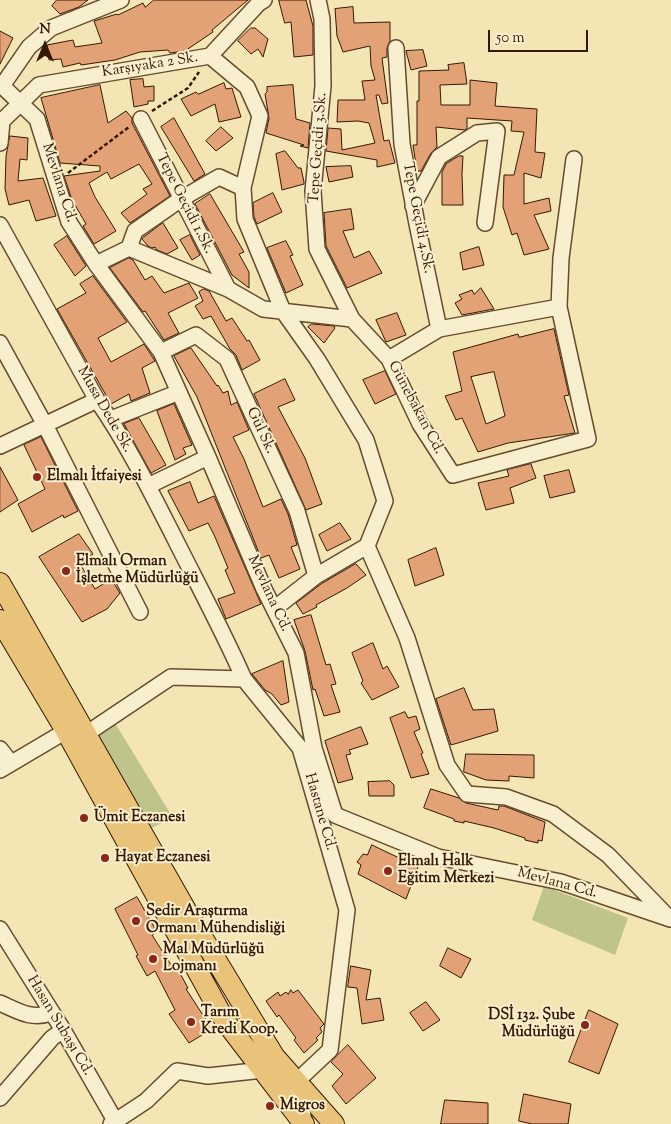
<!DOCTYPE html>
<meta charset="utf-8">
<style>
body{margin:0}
#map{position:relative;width:671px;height:1124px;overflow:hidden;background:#f4e6b4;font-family:"Sorts Mill Goudy",serif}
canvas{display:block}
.north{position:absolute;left:20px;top:20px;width:50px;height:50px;-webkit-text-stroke:4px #f8efce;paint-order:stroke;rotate:0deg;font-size:14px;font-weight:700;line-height:20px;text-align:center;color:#351803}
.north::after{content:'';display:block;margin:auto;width:18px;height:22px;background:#351803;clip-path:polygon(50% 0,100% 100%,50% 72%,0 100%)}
.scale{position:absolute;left:488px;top:30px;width:100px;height:22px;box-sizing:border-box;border:2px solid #351803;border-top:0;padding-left:6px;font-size:15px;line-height:18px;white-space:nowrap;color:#351803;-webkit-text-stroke:4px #f8efce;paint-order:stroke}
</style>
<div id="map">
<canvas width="671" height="1124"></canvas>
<div class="north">N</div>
<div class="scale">50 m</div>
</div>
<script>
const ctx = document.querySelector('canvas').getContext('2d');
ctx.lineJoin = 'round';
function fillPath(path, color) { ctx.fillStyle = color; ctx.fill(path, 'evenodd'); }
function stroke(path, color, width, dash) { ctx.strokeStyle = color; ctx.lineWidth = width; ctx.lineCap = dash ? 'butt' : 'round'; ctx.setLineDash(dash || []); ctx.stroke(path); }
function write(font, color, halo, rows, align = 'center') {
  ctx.font = font + ' "Sorts Mill Goudy",serif'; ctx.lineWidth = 4; ctx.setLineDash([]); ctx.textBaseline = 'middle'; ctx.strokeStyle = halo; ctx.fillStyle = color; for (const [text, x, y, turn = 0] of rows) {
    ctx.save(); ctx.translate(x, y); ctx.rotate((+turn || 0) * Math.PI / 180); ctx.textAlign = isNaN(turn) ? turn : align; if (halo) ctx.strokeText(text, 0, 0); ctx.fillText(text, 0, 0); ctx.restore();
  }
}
fillPath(new Path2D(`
 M115,723L173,818L147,830L93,737Z
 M544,886L628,918L615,955L532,920Z`), '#bec48b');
const building = new Path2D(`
 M57,0H88L79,7L60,14L52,6Z
 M154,0H248L212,30L213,32L185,51L170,53L168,50L140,52L115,60L81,65L80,63L63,67L61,59L49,60L47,45L73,40L75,47L102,43L94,21L117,14L118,15L143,3L145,7Z
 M279,0H306L313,26V55L294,57L291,22L285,23Z
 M353,7L354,23L390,22V41L387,48V57L382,58L388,103L382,104L379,95H376L384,141L389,140L395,163L377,167V160L326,151L328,128L341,129L342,150L375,143L369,123L358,121L337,122L338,100H365L362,81L375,80L371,66L370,46L343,52L337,36L335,9Z
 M251,28H255L268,39L263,57L258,49L251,54L238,41Z
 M0,31L13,38L0,64Z
 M423,50L427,66L411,70L406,51Z
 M464,63L467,84L440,85L441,105H470V80L497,83L495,106L537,109L535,152L545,153L541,178L524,173V204L549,198L551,211L534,215L549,249L524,255L517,233L512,235L503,207L504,175H514L524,132L511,131L512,121L467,118V128L465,130L436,127L437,147L431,153L421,171H417L413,145H417V101H419V71L449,70L448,65Z
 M143,79L144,87L154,86V101H148V104L134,107L130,80Z
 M224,83L226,89L232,88L241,117L219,122L215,104L191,116L181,99L196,92L198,94Z
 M100,85L108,123L126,111L132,118V123L170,196L130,223L121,213L147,194L143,189L152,184L139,164L111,179L107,172L89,183L95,197L116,231L94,244L83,226L86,224L72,200L64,176L100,171V166L60,163L41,98Z
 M293,85L296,119L310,123L308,148L300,146L304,145L266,133L269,118L265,94L267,92V87Z
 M174,118L205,174L194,181L161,127Z
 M221,127L233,138L216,151L206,141Z
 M10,136L28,138L27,160L20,159L18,181L43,178L56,216L36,221L29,200L9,205L5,189L6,157Z
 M285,151L298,168H301L304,182V184L282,190L276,154Z
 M459,156H463L462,174L463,205H442V172L446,164Z
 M351,166L353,177L329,182L326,167Z
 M273,193L282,212L257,224L254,217L253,203Z
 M210,194L244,252L239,254L249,272V288L232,275L195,204Z
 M351,209L354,229L343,231L354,258L369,251L382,273L347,288L326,246L324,213Z
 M163,223L178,248L167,254L157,250L155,247L152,248L148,246L142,239Z
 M190,235L200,255L192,260L180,240Z
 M67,236L86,266L75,276L54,245Z
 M286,241L293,255L290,256L303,285L286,293L267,248Z
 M479,247L484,265L463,270L460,253Z
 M129,258L133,260L145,280L152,276L164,293L189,283L198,298L168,313L179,333L164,340L145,311L143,312L110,268Z
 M93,276L127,322L98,338L111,362L144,344L155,361L142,368L150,393L131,401L129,394L111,404L57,309L86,293L80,284Z
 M481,288L494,309L462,315L455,303L462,299L459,295L472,290L474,294Z
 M204,289L209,291L226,321L232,318L247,341L249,340L260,360L242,370L236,355L230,349L211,316L203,319L195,306L203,301L199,292Z
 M397,313L406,335L386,342L376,320Z
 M312,324L334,326L335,328L324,343L308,327Z
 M554,329L569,395L564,396L575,433L508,443L478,452L462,418L456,420L445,396L462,391L453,352L518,334L519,337ZM494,372L505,416L486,424L471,377Z
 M191,348L217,386L218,385L223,393L228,391L231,405L237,402L249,430L233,437L244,459L263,507L281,499L288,514L297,545L291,547L300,569L279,578L269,555L261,558L197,397L174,356Z
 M385,371L396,394L375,404L363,380Z
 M285,379L295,400L278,407L305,458L322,504L306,510L254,394Z
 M174,404L192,445L183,448L186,454L175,460L157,411Z
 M139,418L166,465L151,473L124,424Z
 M41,437L78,511L64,518L63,515L32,532L18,504L45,489L24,445Z
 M531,464L536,478L510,488L514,503L486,510L478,483L509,476L507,470Z
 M0,467L18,500L0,512Z
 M569,470L575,492L550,498L544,476Z
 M190,482L198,503L214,496L261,604L226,619L218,599L235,593L225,570L228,568L215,537L208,523L189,531L168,491Z
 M340,523L351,539L327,551L319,535Z
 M79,534L93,554L80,564L95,589L111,579L120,593L107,609L82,622L39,557Z
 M436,548L444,575L415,586L408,560Z
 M356,564L366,575L347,588L316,605L317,607L303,614L296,603L321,584Z
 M311,615L326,665L330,664L336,684L331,685L340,712L324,716L315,689L313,690L305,651L294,620Z
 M373,643L383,669L387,666L399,687L372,700L361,683L363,681L352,653Z
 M283,661L289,702L281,705L272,694L265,690L252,674Z
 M464,688L473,710L494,709L498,731L451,745L436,699Z
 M405,712L408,718L416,716L420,729L414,732L423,753L421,754L429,774L411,778L390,718Z
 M361,727L368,744L349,750L351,754L346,755L353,779L338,783L325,741Z
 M466,754L534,755V778L509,776V781L486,780L464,772Z
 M390,781L394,785V796H369L368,782Z
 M431,789L459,798L466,803L498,810L499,806H504L545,822L542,841L538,840V843L525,840V838L494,828L464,821V823L454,821V819L424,808Z
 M372,845L418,867L406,899L358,874L361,865L357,862L363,854L367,855Z
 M137,897L157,932L152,935L173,968L176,966L188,988L186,989L212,1029L189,1043L169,1014L175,1010L155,971L147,976L136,956L138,955L115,909Z
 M448,948L471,959L461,978L440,966Z
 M351,966L371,970L366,1000L380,998L384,1020L362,1024L357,988L348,987Z
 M291,990L293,993L298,990L324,1024L320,1028L322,1032L316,1038L318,1040L304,1053L294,1040L296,1038L279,1015L277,1017L266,1001L278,992L280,996L286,992L288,994Z
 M426,1002L440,1020L423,1031L410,1013Z
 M589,1010L618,1024L599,1074L569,1062Z
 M348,1045L376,1078L346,1104L332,1086L343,1074L331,1062Z
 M524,1094L571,1104L568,1124H532L519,1121Z
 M445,1100L488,1103V1124H441Z`);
fillPath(building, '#e3a176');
stroke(building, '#351803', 1);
const minor = new Path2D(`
 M318,0L322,19L323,86L313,191L317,249L352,319
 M210,56L247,87L260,116L243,188L245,219L283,311L317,359L366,440L385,501L367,546L407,638L447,765L467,794L506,797L553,814L608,855L668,917
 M0,84L37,119L69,222L96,264L161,352L208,457L264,589L296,653L314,748L335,815L438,857L561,882L670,919
 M2,86L29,47L51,28L121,0
 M141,119L228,289
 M0,143L2,121L39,85L210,56L259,3L264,0
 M413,206L439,157L477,133L497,131L485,223
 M0,225L97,400C127,443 151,492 175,539C198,585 223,631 244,679
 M129,248L135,231L181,199L219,177L243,188
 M96,264L129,248L228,289L263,309L352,319L389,359L420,424L453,475L588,439L559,307L439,329
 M559,307L561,258L574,159
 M0,343L45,425L140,612
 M161,352L196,335L227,359L297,511L316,576
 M389,359L439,329L417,224L402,144L396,48
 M111,419L179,392
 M0,446L97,400
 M148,486L208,457
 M274,609L316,576L367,546
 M86,734L171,677L244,679L300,748L347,910L330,1050L296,1082L304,1121
 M0,749L11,763
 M0,770L66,731
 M0,929L63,1030L117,1124
 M0,1003C18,1011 31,1020 51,1013
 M0,1098L52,1038L63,1030
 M111,1124L146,1101L177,1071L208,1076L263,1070`);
const major = new Path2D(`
 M0,583L187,912L274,1056L334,1124
 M0,620L66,731L225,1021L304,1124`);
stroke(minor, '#654c2f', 18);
stroke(major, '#351803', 22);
stroke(new Path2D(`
 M152,111L188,88L199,72
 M68,173L129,127`), '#351803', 2.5, [4, 2.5]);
stroke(minor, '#f8efce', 15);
stroke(major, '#eac37a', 20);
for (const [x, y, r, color] of [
 [37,477,5,"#8f2418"],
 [66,571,5,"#8f2418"],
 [84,818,5,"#8f2418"],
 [105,858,5,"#8f2418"],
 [388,871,5,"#8f2418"],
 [136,921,5,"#8f2418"],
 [153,959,5,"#8f2418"],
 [191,1022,5,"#8f2418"],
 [585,1025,5,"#8f2418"],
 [270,1106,5,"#8f2418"]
]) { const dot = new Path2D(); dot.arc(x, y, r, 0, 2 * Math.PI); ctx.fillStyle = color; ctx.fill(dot); stroke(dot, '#f8efce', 2); }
write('15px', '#351803', '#f8efce', [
 ["Karşıyaka 2 Sk.",150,66,-9],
 ["Tepe Geçidi 3.Sk.",319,148,-86],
 ["Mevlana Cd.",58,183,72],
 ["Tepe Geçidi 1.Sk.",184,204,63],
 ["Tepe Geçidi 4.Sk.",417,218,79],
 ["Günebakan Cd.",415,408,62],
 ["Musa Dede Sk.",104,410,60],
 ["Gül Sk.",260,431,65],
 ["Mevlana Cd.",268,594,65],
 ["Hastane Cd.",319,812,74],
 ["Mevlana Cd.",557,884,15],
 ["Hasan Subaşı Cd.",59,1026,59]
]);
write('bold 15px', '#351803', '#f8efce', [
 ["Elmalı İtfaiyesi",47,477],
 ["Elmalı Orman",76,562],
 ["İşletme Müdürlüğü",76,579],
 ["Ümit Eczanesi",94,818],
 ["Hayat Eczanesi",115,858],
 ["Elmalı Halk",398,862],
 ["Eğitim Merkezi",398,879],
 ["Sedir Araştırma",146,912],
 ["Ormanı Mühendisliği",146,929],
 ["Mal Müdürlüğü",163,950],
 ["Lojmanı",163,967],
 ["Tarım",201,1013],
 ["Kredi Koop.",201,1030],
 ["DSİ 132. Şube",575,1016,"right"],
 ["Müdürlüğü",575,1033,"right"],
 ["Migros",280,1106]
], 'left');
</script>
